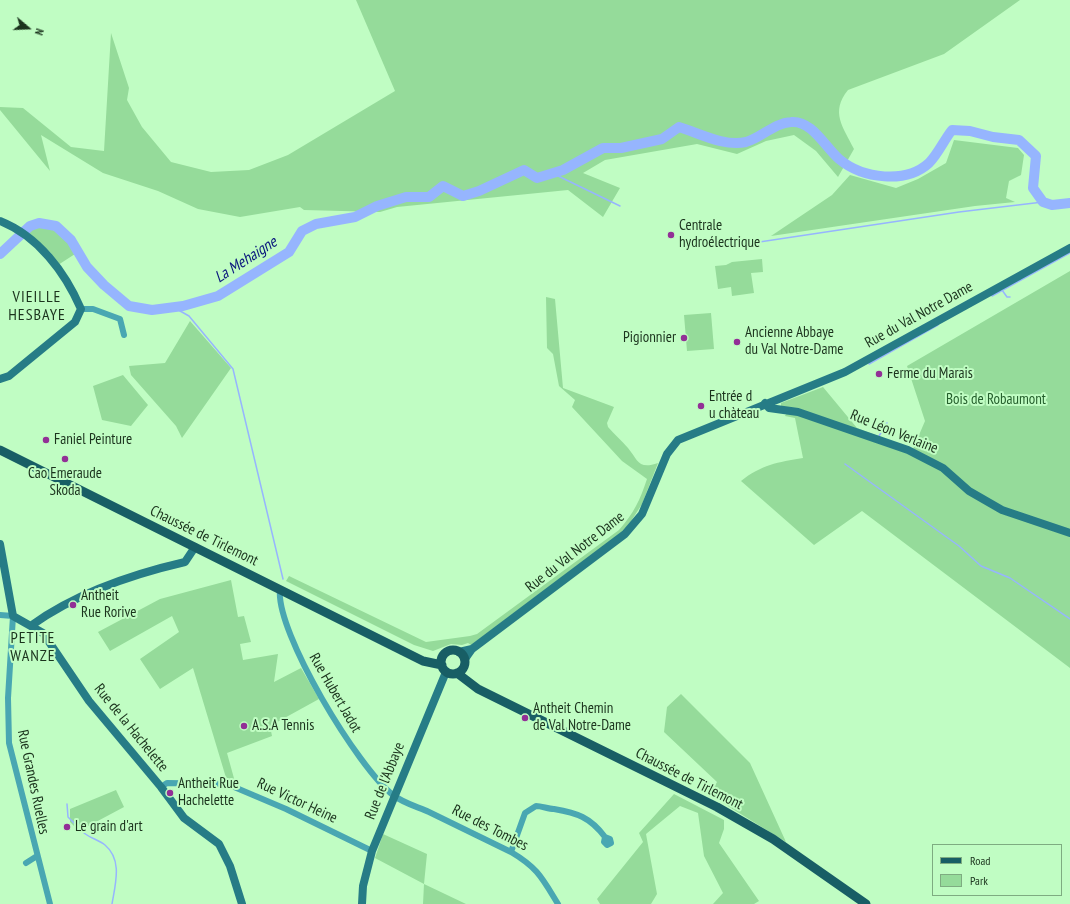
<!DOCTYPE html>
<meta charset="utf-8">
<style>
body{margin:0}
#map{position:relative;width:1070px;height:904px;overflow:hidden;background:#c0fdc3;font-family:"PT Sans Narrow",sans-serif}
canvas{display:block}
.legend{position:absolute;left:932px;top:844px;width:130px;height:52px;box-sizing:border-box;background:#c0fdc3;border:1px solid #7eac81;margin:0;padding:5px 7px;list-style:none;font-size:12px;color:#1b331d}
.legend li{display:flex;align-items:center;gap:8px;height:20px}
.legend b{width:20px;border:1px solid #7eac81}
.north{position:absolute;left:8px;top:8px;width:40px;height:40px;-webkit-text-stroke:3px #c0fdc3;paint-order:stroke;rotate:109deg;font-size:11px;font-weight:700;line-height:16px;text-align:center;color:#1b331d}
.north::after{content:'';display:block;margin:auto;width:14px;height:18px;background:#1b331d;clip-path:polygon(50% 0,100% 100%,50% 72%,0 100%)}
</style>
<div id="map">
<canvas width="1070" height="904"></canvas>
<ul class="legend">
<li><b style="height:5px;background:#185e65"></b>Road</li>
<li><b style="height:11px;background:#95db9a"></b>Park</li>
</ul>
<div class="north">N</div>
</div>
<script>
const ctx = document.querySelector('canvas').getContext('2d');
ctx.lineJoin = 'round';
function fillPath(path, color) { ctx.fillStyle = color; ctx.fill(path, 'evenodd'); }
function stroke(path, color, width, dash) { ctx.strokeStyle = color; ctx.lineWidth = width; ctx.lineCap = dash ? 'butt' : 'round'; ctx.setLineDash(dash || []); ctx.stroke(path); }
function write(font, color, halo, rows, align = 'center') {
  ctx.font = font + ' "PT Sans Narrow",sans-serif'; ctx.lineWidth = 4; ctx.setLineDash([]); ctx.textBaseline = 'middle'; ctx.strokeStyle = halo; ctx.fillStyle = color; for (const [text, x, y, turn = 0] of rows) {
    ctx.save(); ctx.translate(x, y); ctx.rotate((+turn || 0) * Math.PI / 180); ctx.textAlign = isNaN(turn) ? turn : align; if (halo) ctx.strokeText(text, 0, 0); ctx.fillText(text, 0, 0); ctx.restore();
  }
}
fillPath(new Path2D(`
 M356,0H1020L944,54L848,90C830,112 843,127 854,149L838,177L816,151L794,135L766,141L737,154L697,144L605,160L583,173L620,188L603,217L568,190L397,207L380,212L304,210L300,207L240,217L198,209L158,191L103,173L41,135L50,171L0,110V107L23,108L71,147L104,151L111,33L129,88L127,100L142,127L171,162L211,172L249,170L288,155L395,91Z
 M954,140L1018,148L1024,155L1021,175L1009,181L1006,198L1015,202L975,206L771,236L832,195L850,175L896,188L918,179L946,163Z
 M40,226C59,230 65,237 75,254L58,265L51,253L28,232Z
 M762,259L763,272L751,273L754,293L732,296L731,287L718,289L715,266L726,265L732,262Z
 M1070,271V668L862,511L814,545L741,481C761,465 778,462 803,458L795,418L785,416L789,408L781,406V403L823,387L857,428L913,449L925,421L907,366Z
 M546,297L555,299L563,388L614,407L607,423L608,427C614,434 622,441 628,448C638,460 638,470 658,463L642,504L626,529L471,645L468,643L462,645L451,644L433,651L414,645L286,581L289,576L426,642L470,636L477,634L619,530C634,513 640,500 647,479L622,461L572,407L575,400L559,386L553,354L547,348Z
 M711,313L714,349L687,351L684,315Z
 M190,321L231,368L182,438L176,426L131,375L129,366L165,363Z
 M123,375L148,405L131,426L102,420L93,386Z
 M231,580L238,617L244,616L251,642L240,644L243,660L278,654L274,682L301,668L319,699L270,726L272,736L227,753L235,782L227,781L193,668L160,689L140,659L179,632L172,616L110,651L98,632L160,599Z
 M681,694L750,763L786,842L710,795L717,782L664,732L667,707Z
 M116,790L124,807L79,831L70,822V809Z
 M674,794L724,820V829L719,843L759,901L754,904H713L723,893L704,856L698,813L680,806L646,834L657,894L651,904H600L597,899L643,842L639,833Z
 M383,834L427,854L424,884L466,904H423L424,884L375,858Z`), '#95db9a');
stroke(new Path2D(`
 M552,173L620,206
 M690,243L746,244L959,212L1043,202
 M1002,290L1007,297H1010
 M992,296L1070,253
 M173,307L189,316L233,369L283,579
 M869,364L938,325
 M879,436L887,423
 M845,464L959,546L981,566L1010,578L1070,619
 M67,804L68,817L80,829
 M84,833C90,838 99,840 105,845C123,860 115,885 112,904`), '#96b5fe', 1.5);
stroke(new Path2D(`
 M0,254L30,226L39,223L56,226L71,240L87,267L104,285L129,306L152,310L183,306L218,296L289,252L302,231L316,224L355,217L377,206L406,197H429L443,186L463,196L479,191L524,170L537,178L563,170L603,148H621L662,139L679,127C699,133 724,147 746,142C761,138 774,123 791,122C812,120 825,147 839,159C863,179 906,184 929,163C938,154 944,140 952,130L970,131L993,137L1019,140L1036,156L1033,188L1043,202L1052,205L1070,203`), '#96b5fe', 10);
stroke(new Path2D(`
 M81,309H93L120,319L124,335
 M280,589C275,632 359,769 393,795C403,803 418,807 429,812C456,825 484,839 511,852C538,868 542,878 558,904
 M0,615L13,616L8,698L9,743L50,904
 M161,787L167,783L227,784L286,809L372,851
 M511,852L525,813L536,806C542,806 548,809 554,809C577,813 590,817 605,837L604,842L607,845L611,843L610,839L605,837
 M26,863L37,856`), '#49a7b2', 6);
stroke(new Path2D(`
 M0,221C38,236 65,272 81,309L75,322L9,376L0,379
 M765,403L769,408L798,412L908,450L943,468L969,491L1002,510L1070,533
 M0,544L13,616L43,633L89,701L161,787L184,818L219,844L230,866L242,904
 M32,625C75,594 133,574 185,562L195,547
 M459,652L472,649L625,534L642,514L667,454L678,440L845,372L1070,248
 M465,659L472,649
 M362,904L363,886L372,851L446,672`), '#267c86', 8);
stroke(new Path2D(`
 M0,450L423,661L442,665
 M441 662a12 12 0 1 1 24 0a12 12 0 1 1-24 0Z
 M457,673L478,689L717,807L773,839L866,904`), '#185e65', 9);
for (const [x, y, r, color] of [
 [671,235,4,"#922f96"],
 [684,338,4,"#922f96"],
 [737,342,4,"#922f96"],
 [879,374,4,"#922f96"],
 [701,406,4,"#922f96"],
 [46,440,4,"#922f96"],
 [65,459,4,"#922f96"],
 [73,605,4,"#922f96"],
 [525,718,4,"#922f96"],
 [244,726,4,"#922f96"],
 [170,793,4,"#922f96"],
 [67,827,4,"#922f96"]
]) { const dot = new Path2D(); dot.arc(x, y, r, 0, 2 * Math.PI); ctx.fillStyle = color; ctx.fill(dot); stroke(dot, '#c0fdc3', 1.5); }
write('15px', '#1b331d', '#c0fdc3', [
 ["Centrale",679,226],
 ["hydroélectrique",679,243],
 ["Ancienne Abbaye",745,333],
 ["du Val Notre-Dame",745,350],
 ["Pigionnier",676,338,"right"],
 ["Ferme du Marais",887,374],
 ["Entrée d",709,397],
 ["u chàteau",709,414],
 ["Faniel Peinture",54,440],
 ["Cao Emeraude",65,474,"center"],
 ["Skoda",65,491,"center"],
 ["Antheit",81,596],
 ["Rue Rorive",81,613],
 ["Antheit Chemin",533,709],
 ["de Val Notre-Dame",533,726],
 ["A.S.A Tennis",252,726],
 ["Antheit Rue",178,784],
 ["Hachelette",178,801],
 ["Le grain d'art",75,827]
], 'left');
write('15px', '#1b331d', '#c0fdc3', [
 ["Rue du Val Notre Dame",919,315,-29],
 ["Rue Léon Verlaine",894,432,22],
 ["Chaussée de Tirlemont",204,536,26],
 ["Rue du Val Notre Dame",575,552,-38],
 ["Rue Hubert Jadot",335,693,60],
 ["Rue de la Hachelette",131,728,51],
 ["Chaussée de Tirlemont",689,779,27],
 ["Rue de l'Abbaye",385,781,-68],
 ["Rue Grandes Ruelles",33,782,78],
 ["Rue Victor Heine",297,801,25],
 ["Rue des Tombes",490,828,27]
]);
write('15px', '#245e2c', '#c0fdc3', [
 ["Bois de Robaumont",996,400]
]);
write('italic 16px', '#08157c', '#c0fdc3', [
 ["La Mehaigne",246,260,-33]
]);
ctx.letterSpacing = '1px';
write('16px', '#1b331d', '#c0fdc3', [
 ["VIEILLE",37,297],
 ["HESBAYE",37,315],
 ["PETITE",33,638],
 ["WANZE",33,656]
]);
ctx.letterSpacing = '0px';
</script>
